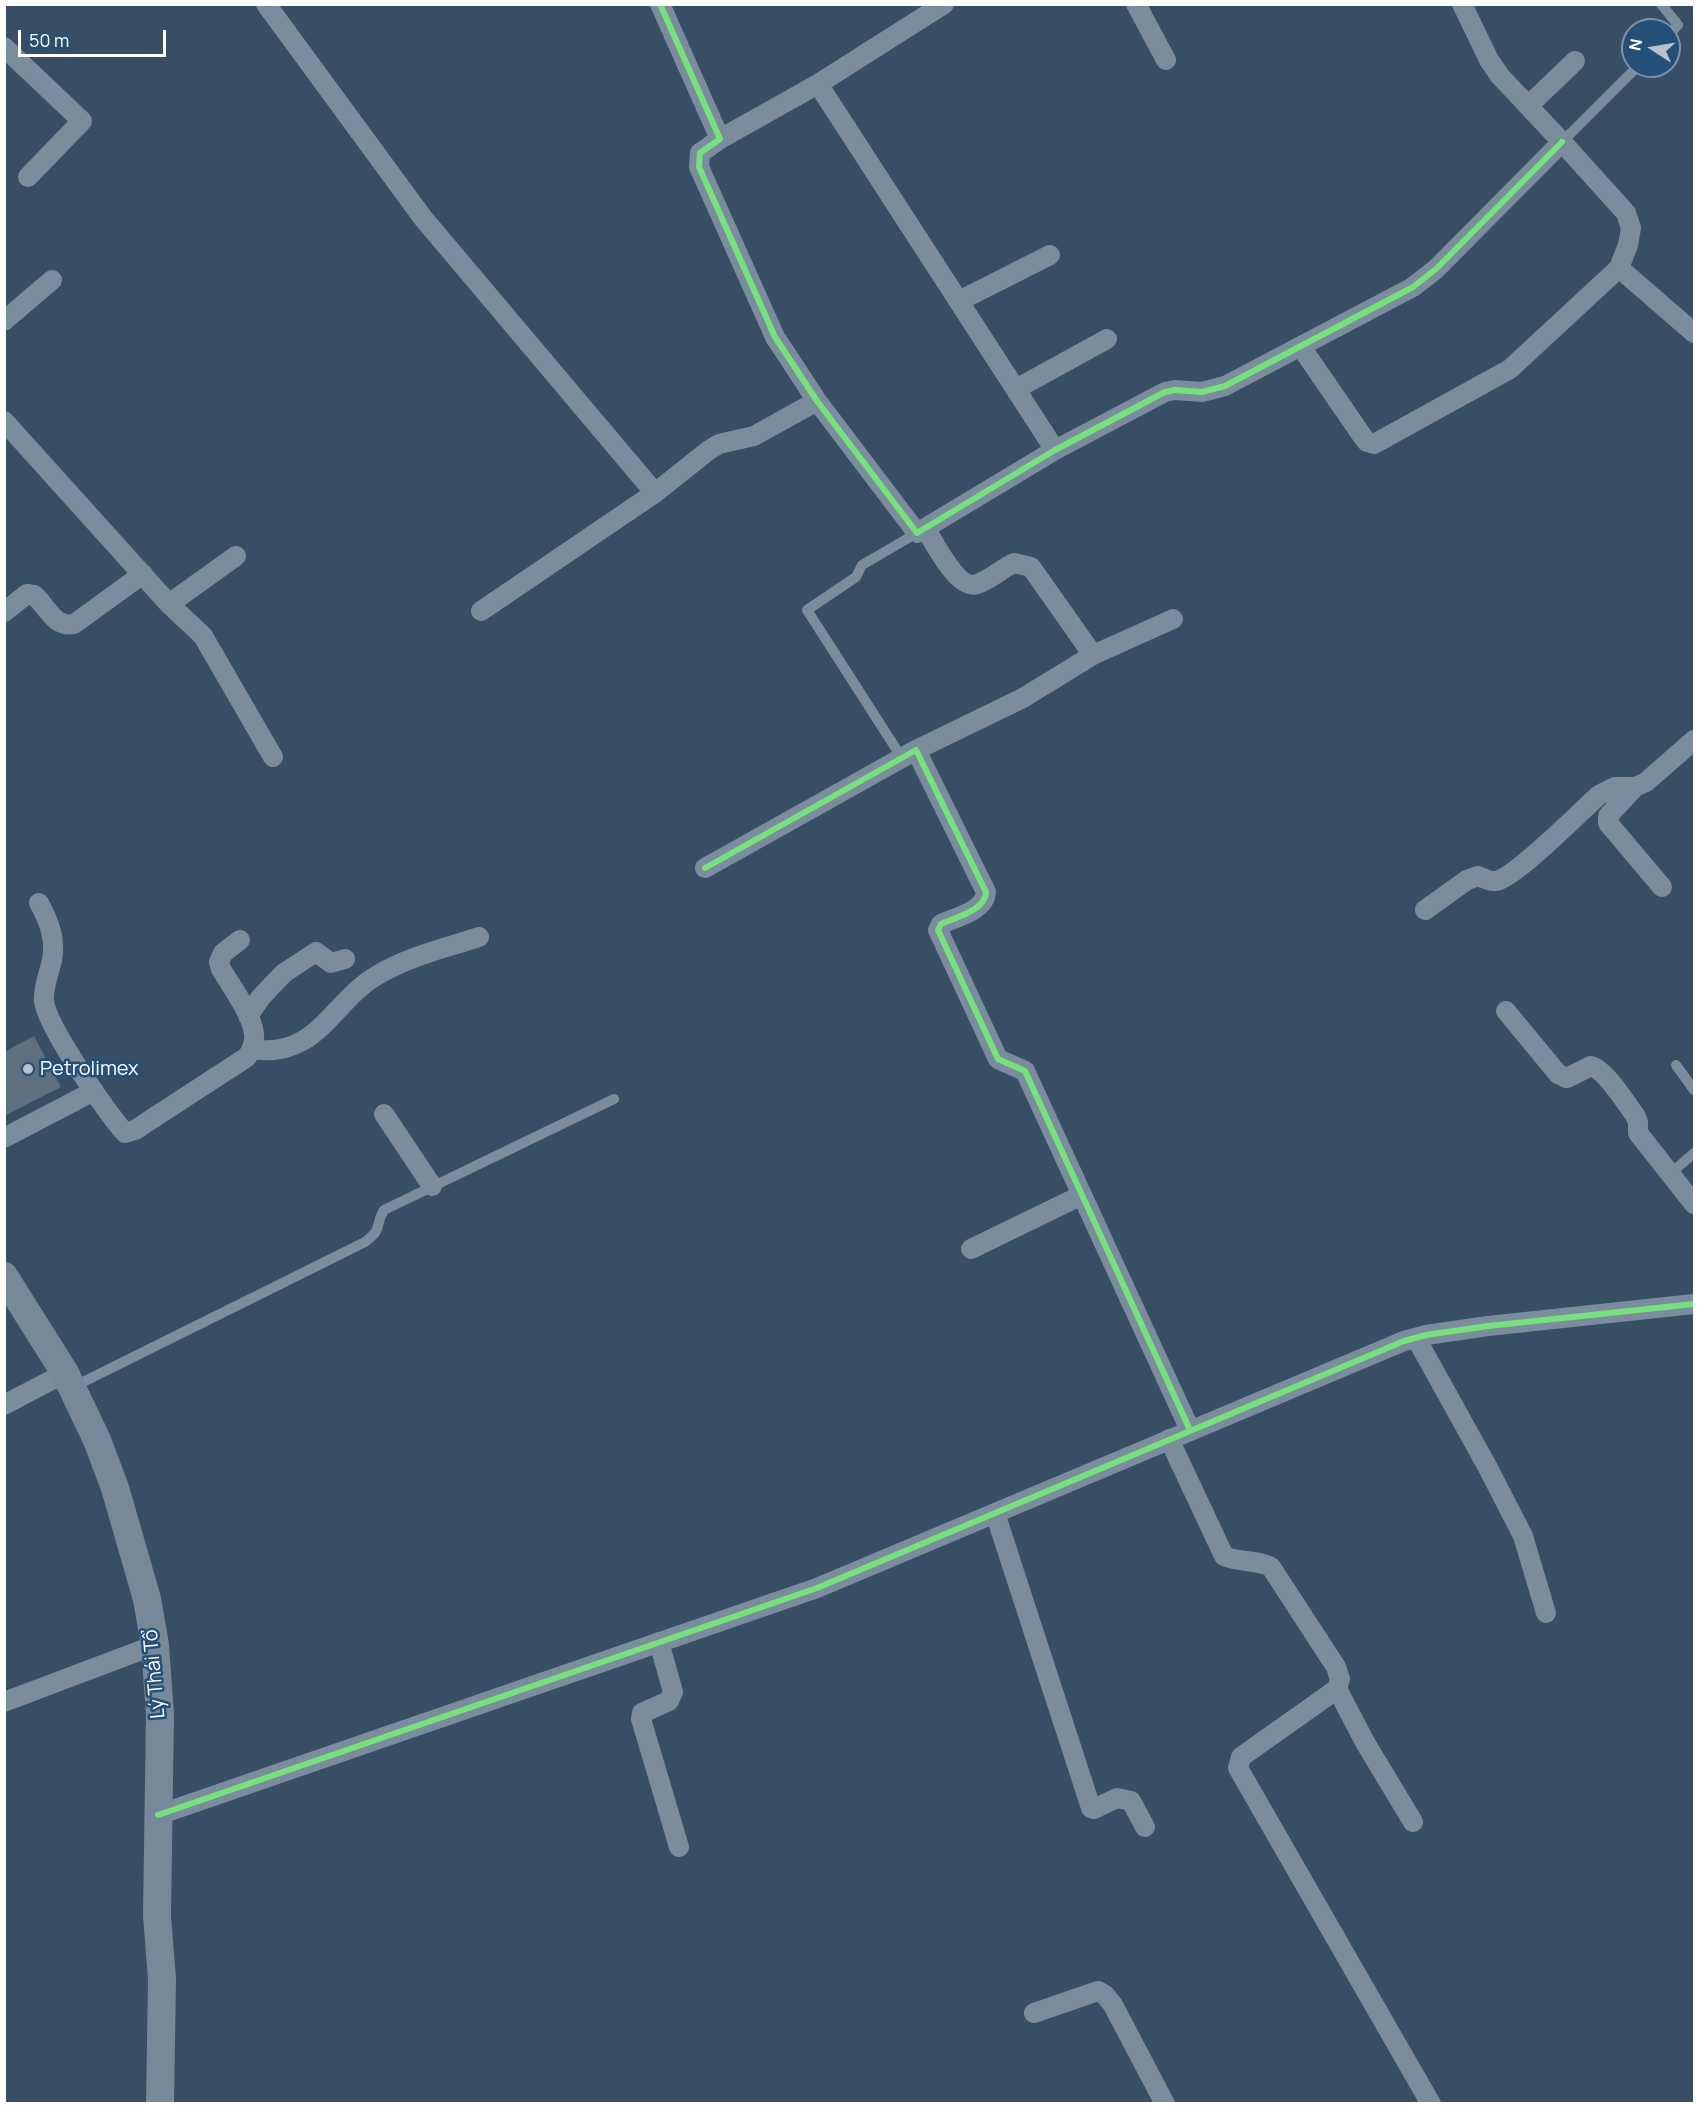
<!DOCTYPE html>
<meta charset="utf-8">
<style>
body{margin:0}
#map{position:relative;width:1699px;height:2108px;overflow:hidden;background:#374e65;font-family:Manrope,sans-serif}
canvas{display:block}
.frame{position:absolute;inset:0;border:6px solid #fff;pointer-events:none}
.north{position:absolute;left:1621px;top:18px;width:60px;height:60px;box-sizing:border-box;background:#244f78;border:2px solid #7c95ae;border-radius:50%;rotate:282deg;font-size:16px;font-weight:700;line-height:24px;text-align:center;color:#fff}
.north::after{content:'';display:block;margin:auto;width:21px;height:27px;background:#b9c1c9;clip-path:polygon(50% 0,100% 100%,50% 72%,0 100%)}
.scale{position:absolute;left:18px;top:30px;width:148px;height:27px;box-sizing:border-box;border:3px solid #fff;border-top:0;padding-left:8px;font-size:18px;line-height:21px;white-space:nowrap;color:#fff;-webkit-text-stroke:4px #244f78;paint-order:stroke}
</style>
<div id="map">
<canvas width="1699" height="2108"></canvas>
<div class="frame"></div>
<div class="north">N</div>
<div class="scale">50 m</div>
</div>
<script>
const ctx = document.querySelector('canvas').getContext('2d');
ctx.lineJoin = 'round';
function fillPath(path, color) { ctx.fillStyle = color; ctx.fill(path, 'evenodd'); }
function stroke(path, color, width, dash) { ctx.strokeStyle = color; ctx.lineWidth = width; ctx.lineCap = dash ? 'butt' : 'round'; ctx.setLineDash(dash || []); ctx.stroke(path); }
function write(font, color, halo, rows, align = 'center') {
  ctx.font = font + ' Manrope,sans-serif'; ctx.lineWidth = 5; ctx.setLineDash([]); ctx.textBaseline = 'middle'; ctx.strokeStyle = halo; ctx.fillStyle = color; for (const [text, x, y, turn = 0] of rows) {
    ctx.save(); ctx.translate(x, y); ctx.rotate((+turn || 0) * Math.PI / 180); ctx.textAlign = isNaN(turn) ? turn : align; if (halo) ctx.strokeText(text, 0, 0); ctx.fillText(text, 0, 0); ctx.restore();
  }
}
fillPath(new Path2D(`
 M34,1036L61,1087L4,1116V1052Z`), '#5e6f80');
stroke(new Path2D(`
 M1661,4L1678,25L1669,35
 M1562,142L1638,66
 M902,758L807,610L856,577L862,565L917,533
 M1676,1065L1694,1090
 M1670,1174L1694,1153
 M73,1387L365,1242C384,1228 374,1226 384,1210L614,1099`), '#7b8c9c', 10);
stroke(new Path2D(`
 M266,4L423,218L655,493
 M660,4L720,139L700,153L699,167L775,337L817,401L917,533L1055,450L1165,392L1175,390L1202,392L1225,386L1413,287L1436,269L1562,142
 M1136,4L1166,60
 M4,47L82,121L28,177
 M818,84L1055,450
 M1528,106L1575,61
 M720,139L818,84L944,4
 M1619,268L1694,333
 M959,301L1050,255
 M4,321L52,280
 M1301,347L1363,437L1367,442L1374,444L1510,369L1619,268L1628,245L1631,228L1626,213L1562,142L1500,76L1489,60L1462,4
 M1016,389L1107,339
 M4,421L169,604L203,636L273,757
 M925,528C934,542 958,591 977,584C990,580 1001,569 1014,563L1031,567L1093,655
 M169,604L236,556
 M481,611L655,493L709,450L719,444L754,436L817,401
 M4,612L27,594L34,595C47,606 54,628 74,624L143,574
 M916,750L1023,698L1093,655L1173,619
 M1635,787L1608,816V823L1662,887
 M705,868L916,750L986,892C985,911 956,917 941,924L938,930L998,1059L1025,1071L1190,1430
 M39,903C49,921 56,939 52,960C49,974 43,987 44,1001C47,1027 106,1111 125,1133L135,1130L247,1057C251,1051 255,1042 254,1034C252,1014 231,986 221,969L219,962L223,953L240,940
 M1425,910L1467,880L1478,876C1483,878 1490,882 1496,881C1516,877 1580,812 1599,795L1615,787H1635L1646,782L1694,740
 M1506,1011L1558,1074L1567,1078L1591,1066C1606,1070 1625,1102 1635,1115L1638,1122V1133L1694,1204
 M248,1016L261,997L284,973L316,952L331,963L345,959
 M252,1049C316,1060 332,1002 376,976C407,957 445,948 479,937
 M384,1114L432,1186
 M4,1138L94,1091
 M971,1249L1082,1195
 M1416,1338L1487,1466L1523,1536L1546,1613
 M4,1405L65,1373
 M1169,1439L1224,1556C1239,1563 1256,1559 1271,1567L1336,1667L1340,1679L1337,1689L1241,1757L1238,1768L1431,2104
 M995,1513L1091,1808L1094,1809L1117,1798L1131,1801L1145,1827
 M659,1642L673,1692L669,1701L642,1713L641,1719L679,1847
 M1337,1689L1366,1744L1413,1822
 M4,1702L155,1645
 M158,1815L817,1588L1404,1341L1426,1335L1488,1326L1694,1304
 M1034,2013L1098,1991L1105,1995L1113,2005L1165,2104`), '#7b8c9c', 20);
stroke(new Path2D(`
 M4,1276L65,1373L97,1440L115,1488L147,1599L155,1645L160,1714L157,1916L162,1979L160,2104`), '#778898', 28);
stroke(new Path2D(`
 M660,4L720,139L700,153L699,167L775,337L817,401L917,533L1055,450L1165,392L1175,390L1202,392L1225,386L1413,287L1436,269L1562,142
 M705,868L916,750L986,892C985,911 956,917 941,924L938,930L998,1059L1025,1071L1190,1430
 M158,1815L817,1588L1404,1341L1426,1335L1488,1326L1694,1304`), '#77e17e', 6);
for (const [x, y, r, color] of [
 [28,1069,6,"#b9c1c9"]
]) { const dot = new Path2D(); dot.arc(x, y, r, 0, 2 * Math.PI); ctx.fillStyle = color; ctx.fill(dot); stroke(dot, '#244f78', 2); }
write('20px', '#fff', '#244f78', [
 ["Petrolimex",40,1069]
], 'left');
write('20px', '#fff', '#244f78', [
 ["Lý Thái Tổ",155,1674,-95]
]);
</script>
